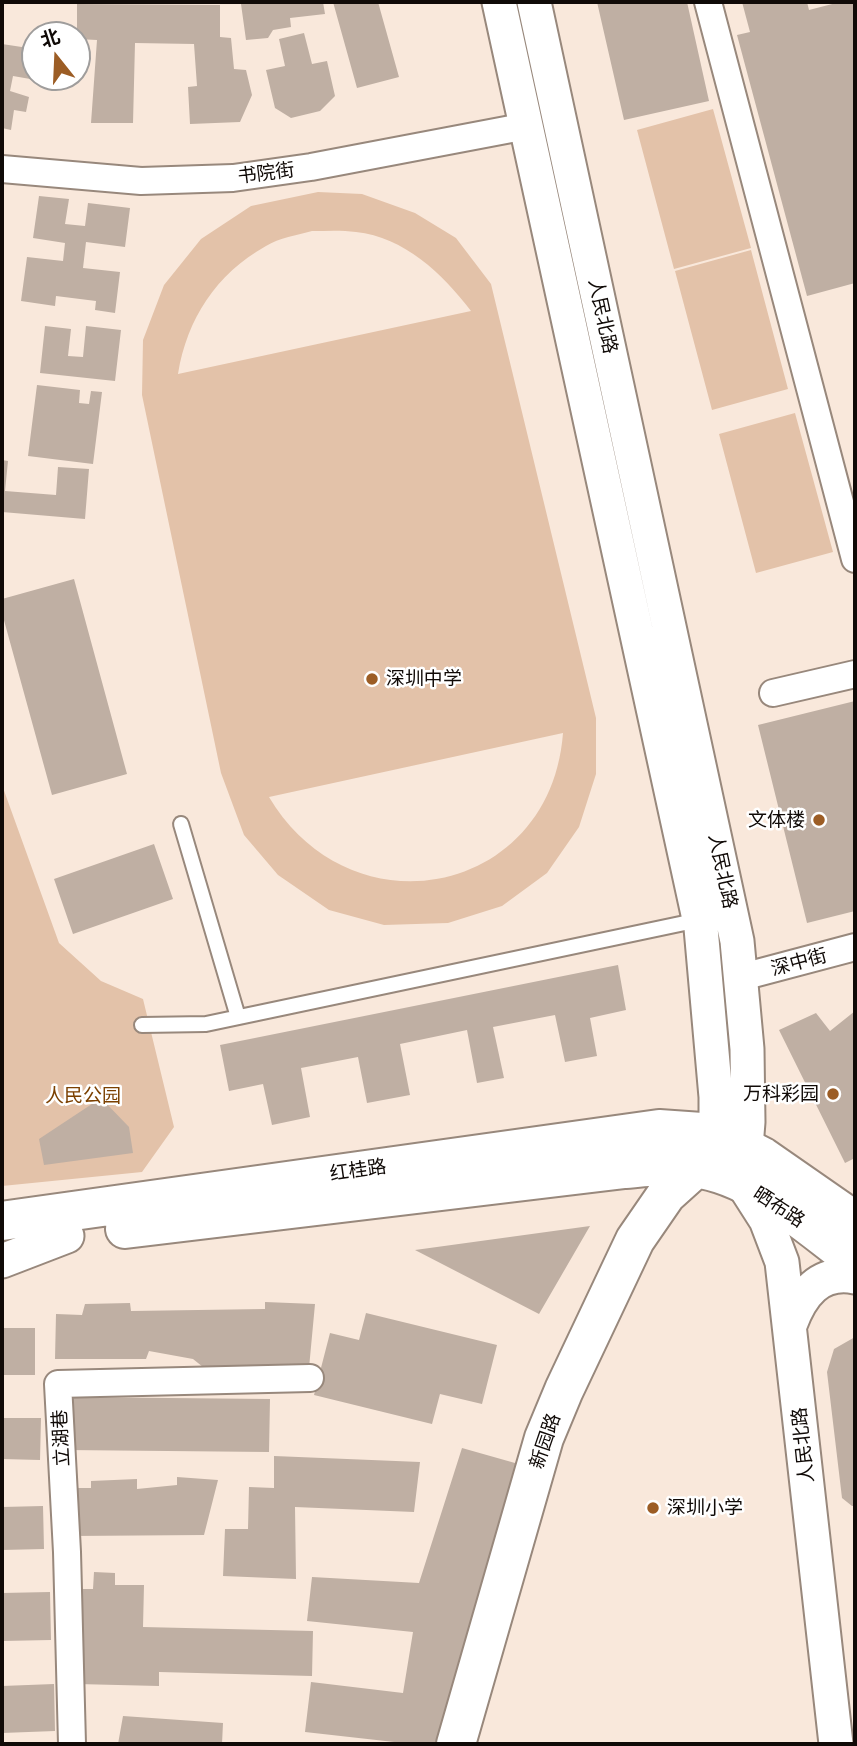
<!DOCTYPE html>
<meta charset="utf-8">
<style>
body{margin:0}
#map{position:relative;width:857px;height:1746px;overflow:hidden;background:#f9e8db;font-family:Barlow,"Noto Sans SC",sans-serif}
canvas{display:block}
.frame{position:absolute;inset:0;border:4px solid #100a07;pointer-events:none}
.north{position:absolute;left:21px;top:21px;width:70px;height:70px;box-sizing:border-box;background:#fff;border:2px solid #9f9d9c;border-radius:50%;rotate:342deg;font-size:19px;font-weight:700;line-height:28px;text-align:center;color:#100a07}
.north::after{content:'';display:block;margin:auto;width:24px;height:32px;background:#9c5d25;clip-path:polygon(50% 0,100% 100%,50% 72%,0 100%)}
</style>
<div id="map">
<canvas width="857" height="1746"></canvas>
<div class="frame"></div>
<div class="north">北</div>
</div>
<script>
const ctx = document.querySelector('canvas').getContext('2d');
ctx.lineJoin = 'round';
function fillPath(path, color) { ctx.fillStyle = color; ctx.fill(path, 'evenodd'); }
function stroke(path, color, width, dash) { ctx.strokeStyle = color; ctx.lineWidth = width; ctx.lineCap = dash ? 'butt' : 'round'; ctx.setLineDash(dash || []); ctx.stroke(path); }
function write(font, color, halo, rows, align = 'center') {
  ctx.font = font + ' Barlow,"Noto Sans SC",sans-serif'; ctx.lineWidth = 5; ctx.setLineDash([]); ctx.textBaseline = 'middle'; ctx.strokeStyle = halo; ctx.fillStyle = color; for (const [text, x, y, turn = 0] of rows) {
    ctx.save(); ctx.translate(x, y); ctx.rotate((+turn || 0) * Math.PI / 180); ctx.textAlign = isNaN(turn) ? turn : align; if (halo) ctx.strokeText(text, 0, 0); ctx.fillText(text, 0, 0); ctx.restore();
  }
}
fillPath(new Path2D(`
 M713,109L751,248L674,269L637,130Z
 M318,192L362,194L415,213L456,238L491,284L596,718V774L579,827L547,873L502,906L448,923L384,925L329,910L278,875L244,835L221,773L142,395L143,340L164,285L201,239L251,206ZM312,231C326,231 342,230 356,232C404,237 443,274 471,311L178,374C187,319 216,274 266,246C279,238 297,235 312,231ZM563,733C551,895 352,936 269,797Z
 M751,250L788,389L712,410L675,271Z
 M795,413L833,552L756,573L719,434Z
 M2,785L59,943L101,981L143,999L174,1127L142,1172L2,1186Z`), '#e3c2a9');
fillPath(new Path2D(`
 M255,2H323L325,14L290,18L291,27L273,30L268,38L246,40L241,4Z
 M333,2H378L399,77L357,88Z
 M597,2H687L709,101L624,120Z
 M742,2H807L809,10L840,2H855V283L807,296L737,35L750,32Z
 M77,4L220,5V37L231,38L234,69L246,70L252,95L240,122L190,124L188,87L197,86L194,44L135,43L133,123H91L97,40L77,39Z
 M304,33L312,64L327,61L335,96L320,111L291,118L275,108L266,70L285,66L279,39Z
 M2,44L35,49L36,80L13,76L10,91L29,97L26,112L14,110L11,130L2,128Z
 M39,196L69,199L65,224L85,226L88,203L130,208L125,247L86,242L83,268L120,272L115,313L95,310L96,301L56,296L55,306L21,301L27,257L63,261L65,243L33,238Z
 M45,326L71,329L68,356L83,357L86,326L121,330L115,381L40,373Z
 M37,385L80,390L79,403L89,404L91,391L102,392L93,464L28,456Z
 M2,460L8,461L5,491L56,495L58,467L89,469L85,519L2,512Z
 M74,579L127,774L52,795L2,613V599Z
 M855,701V911L807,923L758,725Z
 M154,844L173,899L73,934L54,879Z
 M618,965L626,1010L590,1018L597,1056L565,1062L555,1015L493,1027L504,1078L477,1083L467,1030L400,1044L410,1095L367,1103L358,1057L301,1068L310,1117L272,1125L263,1084L229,1091L220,1045Z
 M855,1011V1158L845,1163L779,1030L816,1013L830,1031Z
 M101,1098L129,1127L133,1153L44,1165L39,1139Z
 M590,1226L539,1314L415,1250Z
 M265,1302L315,1304L309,1368L213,1375L193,1359L149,1351L146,1359H55L56,1314L82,1315L85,1304L130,1303L131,1311L265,1309Z
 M366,1313L497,1345L482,1404L440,1394L432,1424L314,1395L330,1333L359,1340Z
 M2,1328H35V1375H2Z
 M855,1337V1506H852L842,1498L827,1372L834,1349Z
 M67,1397L270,1399L269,1452L66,1450Z
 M2,1418H41L40,1460L2,1459Z
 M462,1448L522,1465L449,1744H412L305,1732L311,1682L403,1693L413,1632L307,1621L312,1577L419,1583Z
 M274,1456L420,1462L414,1512L295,1507L296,1579L223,1576L225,1529H248L249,1487L274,1488Z
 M177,1477L218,1480L204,1535L71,1536L69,1488H91V1481L137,1479V1489L177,1485Z
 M43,1506L44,1549L2,1550V1507Z
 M94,1572L115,1573V1585H144L143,1627L313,1631L312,1676L159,1672V1686L77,1684L79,1589H93Z
 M50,1592L51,1640L2,1641V1593Z
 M54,1684L55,1731L2,1733V1686Z
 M123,1716L223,1723L222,1744H118Z`), '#bfafa3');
const service = new Path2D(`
 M181,824L238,1017
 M142,1025L206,1024L699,920`);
const minor = new Path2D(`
 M708,2L855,559
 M2,169L141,181L233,178L311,167L527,126
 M773,693L855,674
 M742,977L855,947
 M72,1744L67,1552L58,1384L310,1378`);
const tertiary = new Path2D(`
 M499,2L701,928L716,1097V1133L706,1157
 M534,2L737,941L747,1049L748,1122L743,1184L766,1220L782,1262L836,1744
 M2,1261L67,1236
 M790,1325C801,1295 819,1270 855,1277`);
const secondary = new Path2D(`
 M2,1221L659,1129L716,1133L763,1157L855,1221
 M125,1229L625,1169C648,1167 671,1164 694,1168C755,1176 807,1226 855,1261
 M456,1744L544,1438L564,1390L635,1240L666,1195L696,1168`);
stroke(service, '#98887c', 18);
stroke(minor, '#98887c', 30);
stroke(tertiary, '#98887c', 37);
stroke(secondary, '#98887c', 42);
stroke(service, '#fff', 14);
stroke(minor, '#fff', 26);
stroke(tertiary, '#fff', 33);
stroke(secondary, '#fff', 38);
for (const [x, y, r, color] of [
 [372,679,7,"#9c5d25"],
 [819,820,7,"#9c5d25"],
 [833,1094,7,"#9c5d25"],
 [653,1508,7,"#9c5d25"]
]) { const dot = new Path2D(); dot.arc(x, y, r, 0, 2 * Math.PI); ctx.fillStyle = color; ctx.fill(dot); stroke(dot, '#fff', 2.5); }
write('19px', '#100a07', '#fff', [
 ["书院街",266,173,-7],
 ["人民北路",603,316,78],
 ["人民北路",723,871,78],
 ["深中街",799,962,-15],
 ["红桂路",358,1170,-8],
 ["晒布路",779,1207,33],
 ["立湖巷",61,1438,-93],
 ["新园路",545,1441,-71],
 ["人民北路",803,1445,-96]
]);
write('19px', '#100a07', '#fff', [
 ["深圳中学",386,679],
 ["文体楼",805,820,"right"],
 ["万科彩园",819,1094,"right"],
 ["深圳小学",667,1508]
], 'left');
write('19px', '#7b4000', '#fff', [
 ["人民公园",83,1096]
]);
</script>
